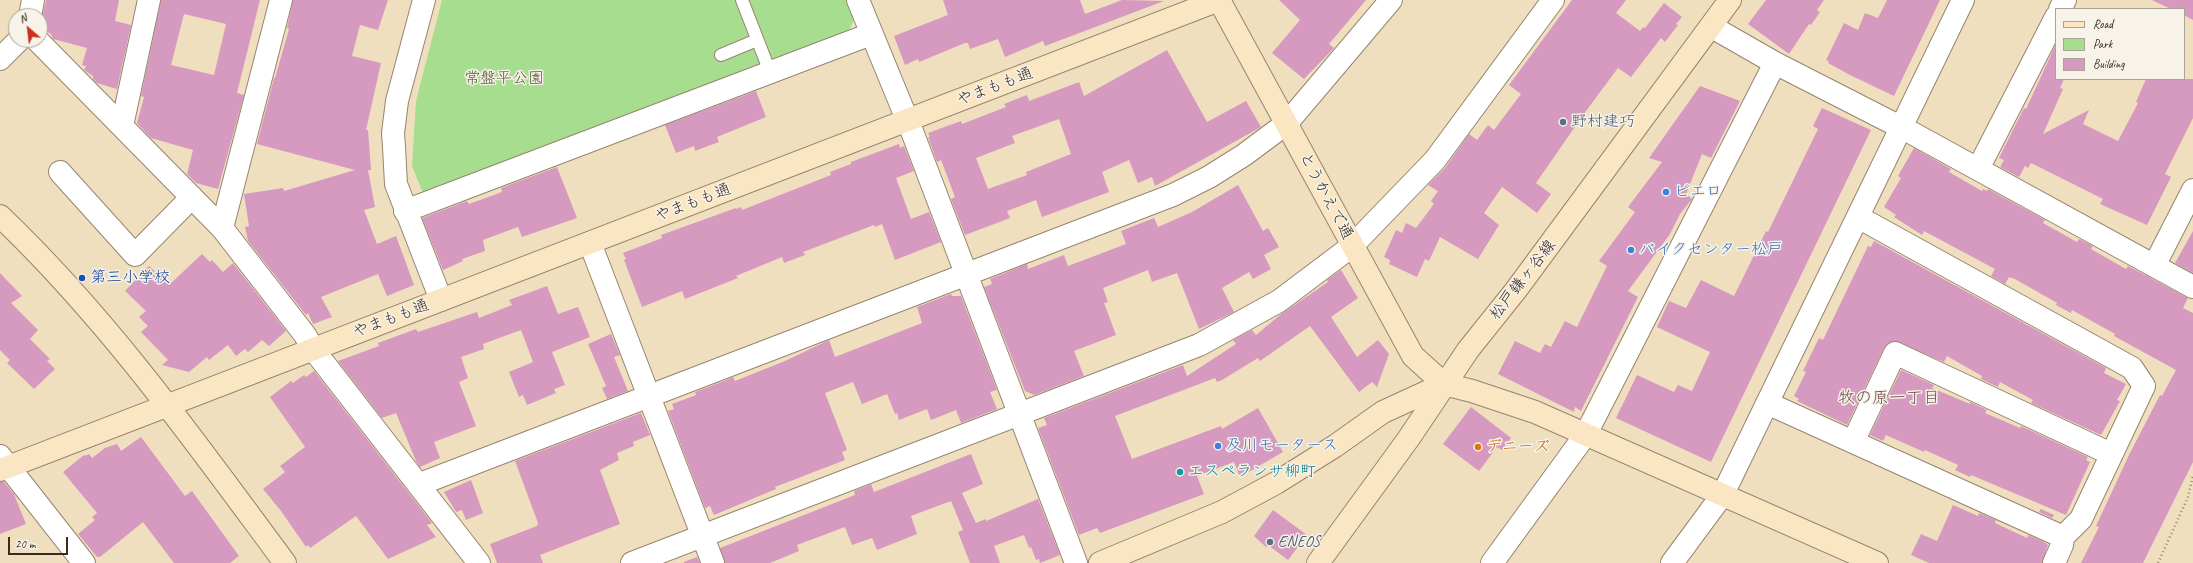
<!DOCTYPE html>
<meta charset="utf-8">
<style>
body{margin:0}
#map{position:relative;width:2193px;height:563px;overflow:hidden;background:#f0dfbf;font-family:Caveat,sans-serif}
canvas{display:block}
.legend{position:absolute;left:2055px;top:8px;width:130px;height:72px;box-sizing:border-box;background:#f7f3e8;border:1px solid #aca397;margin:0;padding:5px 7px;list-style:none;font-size:12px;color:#3b2a1e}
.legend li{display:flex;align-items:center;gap:8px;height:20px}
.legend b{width:20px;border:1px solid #aca397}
.north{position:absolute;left:8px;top:8px;width:40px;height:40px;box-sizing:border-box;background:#f7f3e8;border:1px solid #aca397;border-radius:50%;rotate:332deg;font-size:11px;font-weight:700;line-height:16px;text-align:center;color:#3b2a1e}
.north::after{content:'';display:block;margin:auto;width:14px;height:18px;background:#c8321e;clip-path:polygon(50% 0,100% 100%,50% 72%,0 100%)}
.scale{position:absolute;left:8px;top:537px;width:60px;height:18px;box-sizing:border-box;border:2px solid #3b2a1e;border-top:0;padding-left:5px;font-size:12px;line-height:14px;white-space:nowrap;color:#3b2a1e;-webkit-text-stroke:3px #f7f3e8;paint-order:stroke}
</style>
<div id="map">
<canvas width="2193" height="563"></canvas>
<ul class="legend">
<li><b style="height:5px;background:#fbe6c4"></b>Road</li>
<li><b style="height:11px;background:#a6dd8e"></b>Park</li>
<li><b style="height:11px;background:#d699bf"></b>Building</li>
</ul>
<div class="north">N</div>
<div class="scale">20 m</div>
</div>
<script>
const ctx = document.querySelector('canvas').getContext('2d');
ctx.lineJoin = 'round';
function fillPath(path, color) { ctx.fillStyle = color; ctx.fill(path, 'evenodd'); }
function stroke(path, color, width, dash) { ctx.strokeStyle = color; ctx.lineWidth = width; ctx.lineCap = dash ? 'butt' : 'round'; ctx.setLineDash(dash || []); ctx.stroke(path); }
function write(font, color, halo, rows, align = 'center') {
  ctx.font = font + ' Caveat,"Klee One",sans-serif'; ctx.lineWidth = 3; ctx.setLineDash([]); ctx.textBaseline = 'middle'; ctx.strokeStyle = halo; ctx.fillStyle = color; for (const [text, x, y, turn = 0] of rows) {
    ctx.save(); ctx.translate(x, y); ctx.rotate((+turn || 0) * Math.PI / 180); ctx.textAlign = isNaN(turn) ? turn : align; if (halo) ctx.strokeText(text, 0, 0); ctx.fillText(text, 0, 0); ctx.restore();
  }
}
fillPath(new Path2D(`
 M442,0H847L854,20L846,36L423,193L412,166L416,101Z`), '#a6dd8e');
fillPath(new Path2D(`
 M46,0H119L115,21L131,25L117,89L97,83L93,79V76L84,70L86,66L82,65L87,48L53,39L51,34L42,29L43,23L41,22Z
 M161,0H260L237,93L244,95L218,189L196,183L187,174L193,150L151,138L137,123L144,97L141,96ZM184,14L226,24L214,75L171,65Z
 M293,0H388L378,30L360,25L352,56L381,63L366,130H368L371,170H368L375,207L364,210L377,244L396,236L414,285L387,296L378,274L321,297L332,317L313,324L308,313L306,315L248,241L245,227L249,226L244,194L283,188L284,191L355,170L257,144L274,78H275L289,29L287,28Z
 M943,0H1080L1085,14L1122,0L1164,1L1045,46L1043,41L1005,57L998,39L970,49L968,43H965L919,62L918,59L905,65L894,36L948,15Z
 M1279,0H1366L1329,44L1334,48L1304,79L1272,53L1300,20Z
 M1572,0H1626L1616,13L1640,31L1643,27L1645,28L1664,3L1682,17L1676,24L1678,25L1665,42L1661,38L1631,77L1618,68L1586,111L1536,183L1551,194L1537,213L1502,187L1484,213L1499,225L1478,259L1440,237L1429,261L1425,259L1417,277L1389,264L1390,260L1384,257L1396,230L1402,233L1406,223L1416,228L1434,204L1431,201L1438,191L1428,185L1445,168L1469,134L1477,140L1488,125L1494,130L1521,94L1509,85Z
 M1766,0H1824L1817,10L1820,12L1811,25L1809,24L1789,54L1748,24Z
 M1887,0H1940L1894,96L1850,75L1828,63L1829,61L1826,60L1844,23L1858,30L1865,13L1878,18Z
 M2152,0H2193V20L2184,15V9H2171Z
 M2056,44V79H2064L2060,88L2063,89L2043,134L2089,110L2083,124L2118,141L2138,103L2136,102L2146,79H2193V118L2165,174L2171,177L2147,225L2100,204L2103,199L2031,163L2028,168L2025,166L2019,177L2000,167L2004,160L1999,158L2024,108L2026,109Z
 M1167,50L1207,122L1246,101L1261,127L1155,186L1152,177L1138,183L1129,160L1102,172L1109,192L1042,217L1036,200L1007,211L1010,218L965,235L951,199L955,197L941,160L937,162L928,137H930L928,133L961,121L962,124L1006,107L1004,104L1027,95L1029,101L1079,82L1084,96ZM1059,119L1071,154L1026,172L1027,175L988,189L976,158L1015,143L1012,136Z
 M1700,86L1740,101L1711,158L1702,154L1686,194L1692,199L1680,214L1670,234L1628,291L1638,297L1581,411L1575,407L1574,412L1498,374L1515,341L1540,353L1545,344L1551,347L1565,321L1577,327L1607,266L1599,261L1635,212L1628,207L1662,162L1649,158Z
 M756,91L766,117L717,137L719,142L695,151L694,146L676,153L665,125Z
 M1822,108L1871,130L1711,462L1616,418L1637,375L1674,392L1678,385L1692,391L1710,352L1657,327L1669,301L1686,308L1701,280L1734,296L1766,231L1768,232L1818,129L1813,126Z
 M899,144L900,148L904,146L914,171L896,178L911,219L929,212L941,242L895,260L882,224L875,227L874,225L803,252L805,255L784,263L782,257L736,276L738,278L685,299L682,291L642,307L624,260L626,259L623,253L662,238L661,235L736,208V209L741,207L742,210L831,175L830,172L851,164V162Z
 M1914,148L1951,169L1949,172L1982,191L1983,189L1987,191L1988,189L2045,220L2043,223L2077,242L2079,239L2093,246L2091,249L2126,269L2128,266L2188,298L2183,308L2193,313V462L2143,563H2081L2099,527L2096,526L2129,455L2160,395L2162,396L2176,370L2114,336L2115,334L2072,310L2071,313L2056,305L2057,303L2015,279L2009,277L2005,284L1991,276L1995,269L1924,231L1922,235L1894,217L1896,215L1884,207L1901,178L1898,176Z
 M557,167L577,218L522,237L518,227L483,240L485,251L462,259L463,261L443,270L422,218L467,201L469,204L502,192L501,188Z
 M1238,185L1263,231L1268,228L1279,247L1264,255L1271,269L1253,279L1249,272L1222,288L1234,312L1199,329L1177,273L1152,282L1148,270L1103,288L1108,302L1104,303L1116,335L1074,351L1084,376L1034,395L1025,391L984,287L992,284L990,279L1027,264L1028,269L1064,255L1068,266L1126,244L1121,231L1154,218L1158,227L1192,212Z
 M2193,231V273L2175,263Z
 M1874,241L2106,368L2104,373L2126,384L2117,400L2120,401L2101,435L2031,403L2033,400L2000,382L1998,387L1981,379L1982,376L1947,356L1944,362L1894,341L1888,343L1884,348L1847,425L1797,401L1799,399L1794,396L1806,372L1803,371L1819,338L1823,340L1868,246L1871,247Z
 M202,254L210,262L212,260L223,272L233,263L286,331L269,346L262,340L248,352L245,349L236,356L228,345L209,360L207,357L189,372L162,365L168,360L141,332L148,326L139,317L146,311L125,291L149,266L169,285Z
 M1341,270L1358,298L1331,317L1357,357L1378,340L1389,354L1377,387L1372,382L1359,392L1310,326L1260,361L1258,358L1222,380L1217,382L1215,378L1115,416L1132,459L1221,426L1222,429L1258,408L1283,452L1240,477L1234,462L1197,476L1204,494L1100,533L1097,528L1079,535L1038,428L1047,425L1044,418L1183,365L1187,376L1236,344L1233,340L1252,330L1256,335L1280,315L1328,282L1327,280Z
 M0,273L22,296L11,303L38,330L30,339L50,359L47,361L55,369L34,389L7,363L10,360L0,350Z
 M547,286L558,314L578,307L590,337L552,352L565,385L554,389L556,393L527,405L523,395L519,397L509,372L533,362L521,330L483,344L484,349L461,357L468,378L459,382L476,426L434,442L440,458L420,467L416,461L396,413L382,418L338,361L379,346L378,343L416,329L418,332L477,312L479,318L512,305L509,300Z
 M951,294L952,296H961L997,390L990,392L997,409L961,423L956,410L931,420L927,409L899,420L897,413L895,414L887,394L862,404L853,382L825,393L847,450L842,452L845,460L775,487L776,489L714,515L710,506L705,508L668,411L674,409L672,404L696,395L695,392L724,381L733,377L735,381L785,361L829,340L835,357L922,323L917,307Z
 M611,334L620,355L614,357L628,391L607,399L602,388L606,386L588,344Z
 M1901,370L1934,385L1932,388L1970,404V402L1987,410L1985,413L2020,428L2021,426L2088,457L2086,460L2090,462L2066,515L1971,475L1970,477L1955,470L1958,465L1925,450L1924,452L1886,435L1883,441L1870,435Z
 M314,371L432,523L427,525L436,537L388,559L356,516L310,548L308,545L306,547L281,511L263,489L285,472L280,466L305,447L270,397L291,381L293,383L304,375L306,377Z
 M1471,407L1511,438L1502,450L1497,447L1479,471L1443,444Z
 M641,413L650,435L633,442L634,446L617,453L619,460L600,470L620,524L540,555L543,563H497L490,544L537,526L538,523L515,461Z
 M141,437L185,496L192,491L239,556L230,563H174L143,522L100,557H97L78,534L95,520L92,517L97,513L63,472L84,455L85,456L89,454L92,458L105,448L117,444L121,451Z
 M971,454L983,484L962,493L976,523L986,519V521L1038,499L1060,555L1040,563L1039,559L1036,560L1031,547L1029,548L1024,535L994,546L1000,563H970L958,532L963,530L951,501L911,516L917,534L877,550L872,538L852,545L845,527L797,545L799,551L770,563H725L720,548L855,495L854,491L867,486L871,484L874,492Z
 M471,480L483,513L466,520L462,510L456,512L444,492Z
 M0,482H4L14,494L26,524L0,534Z
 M1953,505L1978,516L1979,513L1996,520L1995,523L2027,538L2028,535L2042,541L2048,545L2042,563H1929L1911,555L1921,534L1937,541Z
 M2041,509L2054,515L2052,518L2039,512Z
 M1273,510L1307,535L1288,560L1268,545L1266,547L1254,536Z
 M697,557L700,563H684V562Z`), '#d699bf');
const lane = new Path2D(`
 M742,0L770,72
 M721,55L757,40`);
const street = new Path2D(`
 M424,0L397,101L393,133L394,147L396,184L441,300
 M858,0L913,134L1076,563
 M2060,9L2065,0
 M30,16L33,0
 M1712,27L1775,63L1912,133L2193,287
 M37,40L222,228L305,335L313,349L479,563
 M0,59L19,40
 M122,126L149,0
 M1978,169L2056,17
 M60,172L135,255L192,197
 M405,211L871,34
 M222,228L281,0
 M590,243L713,563
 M2154,266L2193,190
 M1767,403L2063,537L2081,519L2144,386L2132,368L1858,217
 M1853,442L1895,353L2111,454
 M0,456L84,563
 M420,484L1173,195L1209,177L1244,155L1287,123L1391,0
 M632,563L1199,345L1279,301L1352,246L1435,160L1553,0
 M1492,563L1586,434L1775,63
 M1672,563L1723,494L1963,0
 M2054,563L2062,545L2063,537`);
const secondary = new Path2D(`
 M1219,0L1413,356L1444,384
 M0,216C109,320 196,443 285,563
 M0,470L1219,0
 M1100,563L1222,512L1276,483L1335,446L1383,412L1444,384L1472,391L1535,412L1877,563
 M1318,563L1409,438L1468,350L1516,290L1730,0`);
stroke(lane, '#96846e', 14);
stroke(street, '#96846e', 24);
stroke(secondary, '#96846e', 24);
stroke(new Path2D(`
 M2158,563L2188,497L2193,475`), '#96846e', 2.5, [1, 3]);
stroke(lane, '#fff', 12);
stroke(street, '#fff', 22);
stroke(secondary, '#fbe6c4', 22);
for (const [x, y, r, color] of [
 [1563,122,4,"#5c6f8a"],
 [1666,192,4,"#3f7fe0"],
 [1631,250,4,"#3f7fe0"],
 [82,278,4,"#1a4fb4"],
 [1218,446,4,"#3f7fe0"],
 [1478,447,4,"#e8710a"],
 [1180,472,4,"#0f9aa8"],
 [1270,542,4,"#5c6f8a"]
]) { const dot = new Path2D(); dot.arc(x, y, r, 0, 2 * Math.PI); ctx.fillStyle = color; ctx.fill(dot); stroke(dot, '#f7f3e8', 1.5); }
write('16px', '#56573a', '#f7f3e8', [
 ["常盤平公園",504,79]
]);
write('16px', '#3b2a1e', '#f7f3e8', [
 ["やまもも通",995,87,-21],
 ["とうかえで通",1326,196,62],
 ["やまもも通",693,203,-21],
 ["松戸鎌ヶ谷線",1523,280,-52],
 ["やまもも通",391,319,-21]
]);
write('16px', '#4e5e75', '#f7f3e8', [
 ["野村建巧",1571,122],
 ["ENEOS",1278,542]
], 'left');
write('16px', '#366cbe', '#f7f3e8', [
 ["ピエロ",1674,192],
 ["バイクセンター松戸",1639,250],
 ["及川モータース",1226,446]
], 'left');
write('16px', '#164399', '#f7f3e8', [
 ["第三小学校",90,278]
], 'left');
write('16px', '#c56008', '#f7f3e8', [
 ["デニーズ",1486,447]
], 'left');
write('16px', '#0d838f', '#f7f3e8', [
 ["エスペランサ柳町",1188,472]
], 'left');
write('17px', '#715156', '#f7f3e8', [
 ["牧の原一丁目",1889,399]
]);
</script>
